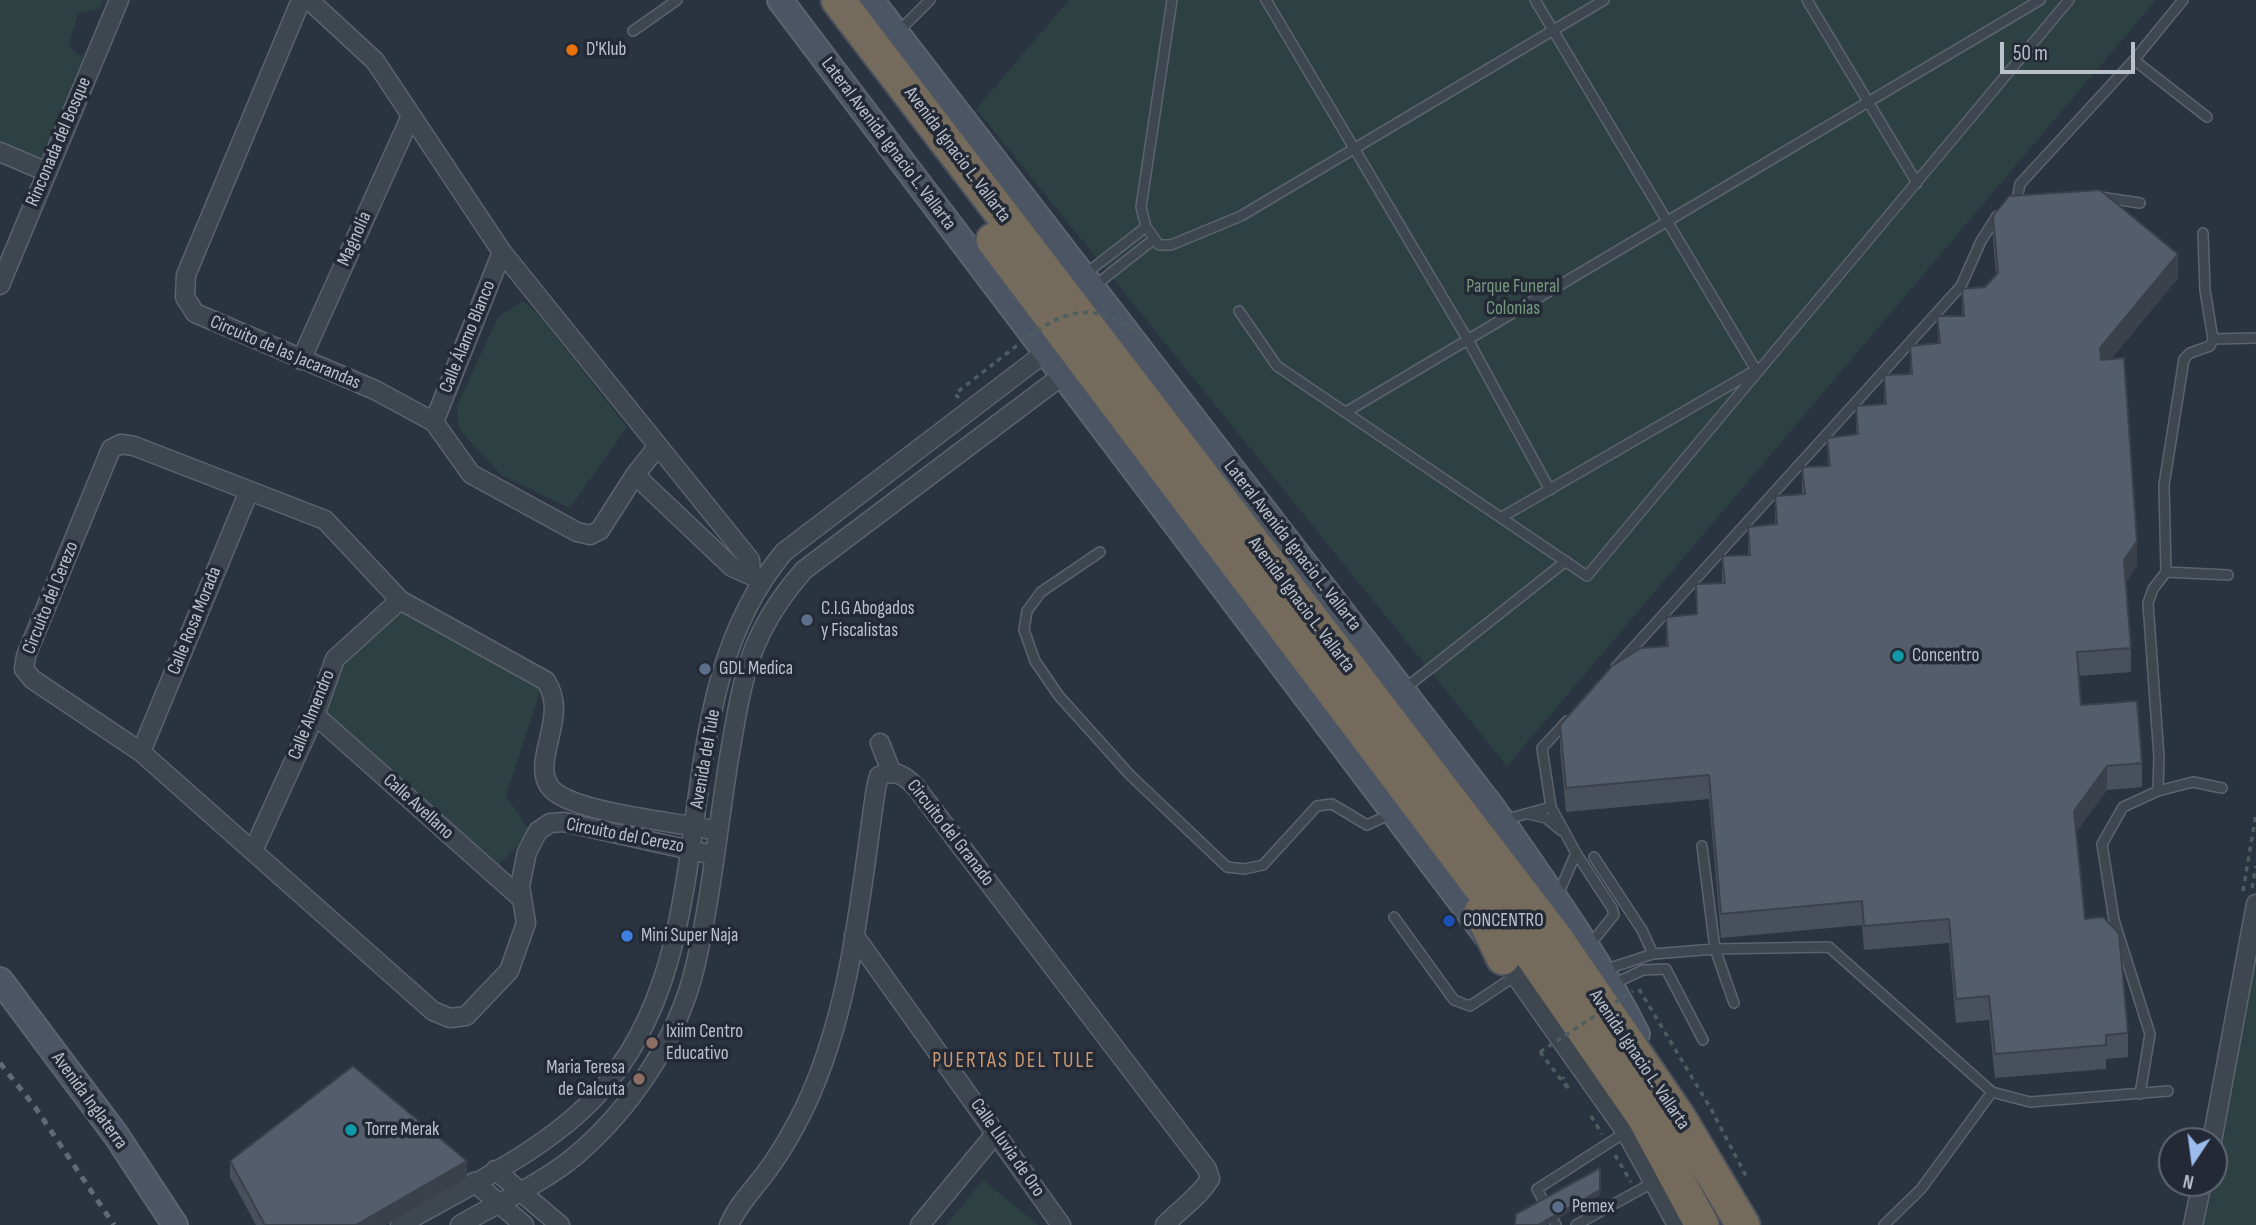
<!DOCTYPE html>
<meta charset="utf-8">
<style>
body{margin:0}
#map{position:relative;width:2256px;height:1225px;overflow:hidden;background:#2a3440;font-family:"Sofia Sans Condensed",sans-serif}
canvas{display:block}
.north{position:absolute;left:2158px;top:1127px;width:70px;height:70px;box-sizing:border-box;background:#232a36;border:2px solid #606671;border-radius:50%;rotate:193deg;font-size:19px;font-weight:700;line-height:28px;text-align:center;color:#bbc1ca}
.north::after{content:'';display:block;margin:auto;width:24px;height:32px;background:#9dbcee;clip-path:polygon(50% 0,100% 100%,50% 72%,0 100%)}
.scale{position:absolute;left:2000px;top:42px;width:135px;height:32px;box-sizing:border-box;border:4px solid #bbc1ca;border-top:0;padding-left:9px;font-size:21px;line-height:24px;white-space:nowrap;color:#bbc1ca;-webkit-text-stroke:5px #232a36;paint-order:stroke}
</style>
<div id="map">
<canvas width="2256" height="1225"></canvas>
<div class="north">N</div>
<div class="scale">50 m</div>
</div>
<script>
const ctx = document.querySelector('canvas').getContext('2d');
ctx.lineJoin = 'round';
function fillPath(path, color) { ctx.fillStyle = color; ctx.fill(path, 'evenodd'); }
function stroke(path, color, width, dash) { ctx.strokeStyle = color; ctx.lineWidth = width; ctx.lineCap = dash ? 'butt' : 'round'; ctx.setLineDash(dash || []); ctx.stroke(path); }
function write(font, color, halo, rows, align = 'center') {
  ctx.font = font + ' "Sofia Sans Condensed",sans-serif'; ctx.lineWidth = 7; ctx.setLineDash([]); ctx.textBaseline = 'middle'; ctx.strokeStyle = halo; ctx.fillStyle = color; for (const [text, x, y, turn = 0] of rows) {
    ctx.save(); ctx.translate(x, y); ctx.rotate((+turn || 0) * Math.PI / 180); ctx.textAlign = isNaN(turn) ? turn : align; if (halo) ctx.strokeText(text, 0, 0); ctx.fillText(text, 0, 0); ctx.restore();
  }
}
fillPath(new Path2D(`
 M0,0H103L100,8L78,14L69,44L75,53L83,57L44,155L35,161L0,150Z
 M1069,0H2156L1507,766L976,109Z
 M523,301L542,319L627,427L570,508L501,475L459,429L457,406L498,317Z
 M400,606L541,688L506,796L531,832L494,869L321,715L340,666Z
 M2256,948V1225H2203L2211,1183H2214V1168Z
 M983,1180L1036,1223L1038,1225H946Z`), '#2d4142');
const lane = new Path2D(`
 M1172,0L1141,207L1146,227L1159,245H1171L1241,216L1604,0
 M1266,0L1468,340L1550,490
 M1807,0L1917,183
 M633,31L677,0
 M899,31L930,0
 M2134,60L2207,117
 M2100,197L2140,203
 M2016,205L2020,184L2134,60L2183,0
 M1084,275L1146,227
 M1092,288L1154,239
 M1239,311L1277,366L1587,576L2069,0
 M2213,339L2256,338
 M1346,412L2040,0
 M1502,517L1756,370L1535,0
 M1100,552L1041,592L1027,611L1024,630L1035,661L1059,696L1130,775L1227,867L1244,869L1263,865L1317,806L1332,804L1367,825L1391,814
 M2166,572L2228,575
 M1616,667L1961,286L1981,241L1997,216
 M1403,690L1566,561
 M2158,791L2159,757L2148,603L2153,589L2166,572L2164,485L2184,359L2190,353L2210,346L2213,339L2205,290L2203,233
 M1529,814L1546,818L1562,831
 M1503,820L1551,807
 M1702,846L1715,949L1734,1003
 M1576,853L1612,908L1614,915L1589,946
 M1594,857L1642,930L1653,954
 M1557,897L1576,853L1551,807L1542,748L1567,721
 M1394,917L1454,1000L1470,1006L1515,976
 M1604,970L1653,954L1715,949L1829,947L1992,1092L2030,1102L2168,1091
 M1613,984L1643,970L1666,969L1703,1040
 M2140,1094L2150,1034L2114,920L2102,844L2123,807L2158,791L2193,782L2222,788
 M1556,1225L1537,1189L1626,1132
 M1576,1225L1654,1182
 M1884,1225L1921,1189L1992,1092`);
const street = new Path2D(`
 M301,0L186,275L185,297L195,313L375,390L434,422L471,474L577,532L590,535L600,530L635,475L658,446
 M309,0L375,61L502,252L750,560L751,573
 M0,152L47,172
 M0,285L119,0
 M301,360L410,118
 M434,422L502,252
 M635,475L732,567L759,579
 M315,715L522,899
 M880,743L891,771
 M141,752L249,491
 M253,851L315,715L335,659L400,600
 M713,855L564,822L550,823L538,831L527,852L520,886L526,923L509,971L466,1016L450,1018L433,1011L141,752L32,679L24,669L26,656L111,449L121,444L134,446L325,520L400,600L546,681C561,705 551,727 546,753C543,767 543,783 555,792C583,814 679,822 717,831
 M854,935L1061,1225
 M1503,958L1626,1132L1677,1225
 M2212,1141L2256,904
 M495,1170L560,1225
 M474,1182L524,1225
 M400,1225C466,1187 547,1150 598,1094C735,943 655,705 784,552L1046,352
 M460,1225C497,1203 541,1184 574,1157C630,1110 678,1039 695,967C711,899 718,827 729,758C743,677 748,634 804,570L1063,375
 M729,1225C739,1202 758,1185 772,1164C784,1147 795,1127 804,1109C852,1009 860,895 876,788L879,776C895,770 903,774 915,786L1207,1169L1210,1179C1199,1197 1180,1209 1165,1225
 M920,1225L996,1133
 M2193,1225L2202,1183`);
const secondary = new Path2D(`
 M780,0L1486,935
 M871,0L1492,807C1543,881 1596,953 1637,1034
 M0,980L116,1135L175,1225`);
const highway = new Path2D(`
 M838,0L1556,938L1678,1116L1743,1225
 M993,240L1535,960L1643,1116L1702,1225
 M1481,912L1503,958`);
stroke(lane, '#5c636e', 12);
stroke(street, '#5c636e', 21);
stroke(secondary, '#5c636e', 28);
stroke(highway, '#49505b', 37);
stroke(new Path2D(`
 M959,398L955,394L997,361
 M2252,888L2256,866
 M2243,891L2256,814
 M1639,989L1711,1109L1746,1176
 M1540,1052L1569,1090L1563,1077
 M1591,1116L1602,1134
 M1615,1155L1631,1182`), '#4c5e60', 3.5, [5, 5]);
stroke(lane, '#3e4650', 9);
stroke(street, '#3e4650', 18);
stroke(secondary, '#4c5563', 24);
stroke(highway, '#756b5c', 33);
stroke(new Path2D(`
 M0,1063L35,1107L114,1225`), '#616a77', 5, [7, 7]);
stroke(new Path2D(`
 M997,361C1049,321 1083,287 1143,339
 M1540,1052L1633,991`), '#4c5e60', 3.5, [5, 5]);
fillPath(new Path2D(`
 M1993,216L2178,278L2111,359L2137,565L2126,582L2131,648V672L2079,676L2081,705L2142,763V787L2107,790L2076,832L2085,919L2128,1033V1057L2106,1059V1069L1995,1078L1989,1020L1956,1023L1949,943L1864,950L1862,925L1721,938L1709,799L1566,812L1560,749V725L1666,647V617L1696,614V584L1722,583V556L1748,555V527L1775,524V496L1802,494V467L1828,466L1827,438L1856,434V406L1884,404V375L1910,374V346L1938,343L1937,316H1962V289L1985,287L1996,275L1993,240Z
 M230,1161L467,1178L385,1225H256L230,1177Z`), '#48505c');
fillPath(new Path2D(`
 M2178,254V278L2100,372V348Z
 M2137,541V565L2124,584V560Z
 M2107,766V790L2074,835V811Z
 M467,1161V1178L385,1225H356Z
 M1600,1190V1195L1546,1225H1538Z`), '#3b414b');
const building = new Path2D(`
 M2100,190L2178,254L2100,348L2101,360L2124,358L2137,541L2124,560L2131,648L2077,652L2081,705L2137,701L2142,763L2107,766L2074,811L2085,919L2103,917L2119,933L2128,1033L2106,1035V1045L1995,1054L1989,996L1956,999L1949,919L1864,926L1862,901L1721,914L1709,775L1566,788L1560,725L1612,666L1641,648L1668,646L1666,617L1697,614L1696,584L1725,583L1722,556L1750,555L1748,527L1777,524L1775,496L1805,494L1802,467L1830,466L1827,438L1858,434L1856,406L1886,404L1884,375L1912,374L1910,346L1940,343L1937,316H1964L1962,289L1985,287L1998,273L1993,216L2009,196Z
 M353,1066L467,1161L356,1225H265L230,1161Z
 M1600,1168V1190L1538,1225H1515L1516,1214Z`);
fillPath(building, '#545d6b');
stroke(building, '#3b414b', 2);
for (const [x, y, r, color] of [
 [572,50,7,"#e8710a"],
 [807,620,7,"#5c6f8a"],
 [1898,656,7,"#0f9aa8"],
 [705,669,7,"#5c6f8a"],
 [1449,921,7,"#1a4fb4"],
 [627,936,7,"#3f7fe0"],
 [652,1043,7,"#8d6e63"],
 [639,1079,7,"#8d6e63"],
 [351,1130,7,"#0f9aa8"],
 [1558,1207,7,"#5c6f8a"]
]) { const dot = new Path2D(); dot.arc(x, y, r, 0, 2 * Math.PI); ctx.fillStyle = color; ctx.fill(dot); stroke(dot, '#232a36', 2.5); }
write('19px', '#bbc1ca', '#232a36', [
 ["D'Klub",586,50],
 ["C.I.G Abogados",821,609],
 ["y Fiscalistas",821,631],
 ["Concentro",1912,656],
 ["GDL Medica",719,669],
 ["CONCENTRO",1463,921],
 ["Mini Super Naja",641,936],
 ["Ixiim Centro",666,1032],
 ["Educativo",666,1054],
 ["Maria Teresa",625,1068,"right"],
 ["de Calcuta",625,1090,"right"],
 ["Torre Merak",365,1130],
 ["Pemex",1572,1207]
], 'left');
write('19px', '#bbc1ca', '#232a36', [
 ["Rinconada del Bosque",59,142,-67],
 ["Lateral Avenida Ignacio L. Vallarta",888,144,53],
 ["Avenida Ignacio L. Vallarta",957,155,53],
 ["Magnolia",355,239,-66],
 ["Calle Álamo Blanco",468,337,-68],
 ["Circuito de las Jacarandas",285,353,23],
 ["Lateral Avenida Ignacio L. Vallarta",1292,546,52],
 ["Circuito del Cerezo",51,598,-68],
 ["Avenida Ignacio L. Vallarta",1301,605,53],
 ["Calle Rosa Morada",195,621,-68],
 ["Calle Almendro",312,715,-68],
 ["Avenida del Tule",706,759,-80],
 ["Calle Avellano",418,807,42],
 ["Circuito del Granado",950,833,52],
 ["Circuito del Cerezo",625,836,11],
 ["Avenida Ignacio L. Vallarta",1639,1060,56],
 ["Avenida Inglaterra",89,1101,54],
 ["Calle Lluvia de Oro",1007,1148,55]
]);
write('19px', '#75997d', '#232a36', [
 ["Parque Funeral",1513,287],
 ["Colonias",1513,309]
]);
ctx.letterSpacing = '2px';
write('21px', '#cb9a75', '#232a36', [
 ["PUERTAS DEL TULE",1014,1062]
]);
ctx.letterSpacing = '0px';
</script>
